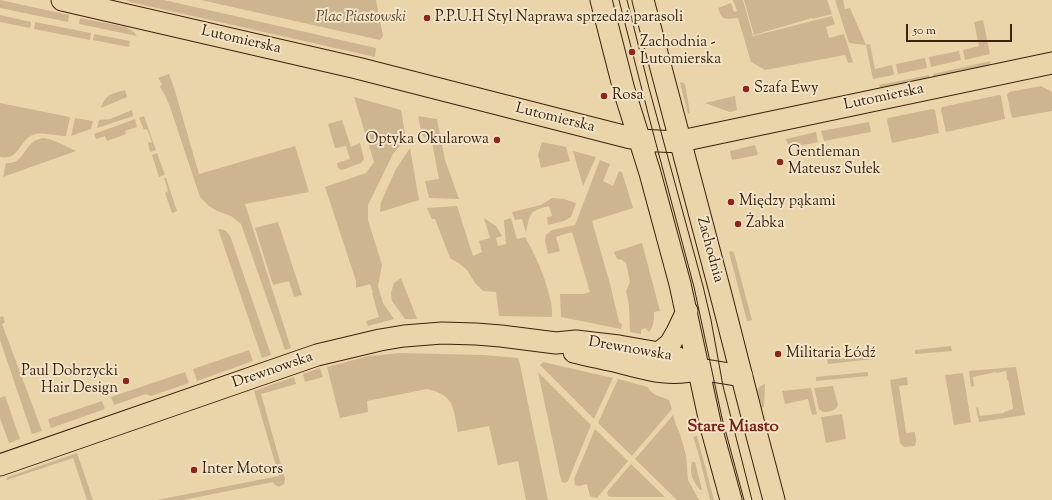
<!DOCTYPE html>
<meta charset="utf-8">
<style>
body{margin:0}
#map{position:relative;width:1052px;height:500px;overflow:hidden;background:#ead4aa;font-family:"Sorts Mill Goudy",serif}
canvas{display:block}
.scale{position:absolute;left:906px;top:24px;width:106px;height:18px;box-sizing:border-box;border:2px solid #3d220a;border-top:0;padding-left:5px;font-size:12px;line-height:14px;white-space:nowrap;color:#3d220a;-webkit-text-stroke:3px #f1e3c8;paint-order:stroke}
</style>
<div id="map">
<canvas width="1052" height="500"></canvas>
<div class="scale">50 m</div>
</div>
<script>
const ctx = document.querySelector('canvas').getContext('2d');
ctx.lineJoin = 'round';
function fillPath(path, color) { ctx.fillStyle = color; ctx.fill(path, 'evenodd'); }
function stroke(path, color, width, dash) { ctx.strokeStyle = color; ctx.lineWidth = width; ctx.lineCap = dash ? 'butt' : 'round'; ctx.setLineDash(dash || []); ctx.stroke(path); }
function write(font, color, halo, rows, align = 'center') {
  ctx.font = font + ' "Sorts Mill Goudy",serif'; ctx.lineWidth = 4; ctx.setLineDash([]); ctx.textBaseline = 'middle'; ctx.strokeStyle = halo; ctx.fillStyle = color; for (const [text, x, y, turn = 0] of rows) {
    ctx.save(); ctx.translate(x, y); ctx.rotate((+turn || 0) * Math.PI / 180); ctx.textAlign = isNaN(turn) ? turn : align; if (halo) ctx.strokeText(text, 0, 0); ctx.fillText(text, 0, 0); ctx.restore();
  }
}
fillPath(new Path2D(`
 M0,0L69,15L68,22L0,8Z
 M126,0H164L376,48L375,57L130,2Z
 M201,0H376L383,36L380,40Z
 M733,0H743L753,36L832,16L835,24L826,27L829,38L844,34L853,62L848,63L845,55L765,70L751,62L738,18C725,19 722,21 718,8L731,3L734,12L737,11Z
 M744,0H827L832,14L812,19V18L754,35Z
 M835,0H843L845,9L850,8L866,45L849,43Z
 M0,15L31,22L30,28L0,22Z
 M80,18L126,27L134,32L137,36L79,24Z
 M983,20L990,54L965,60L963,50L979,46L974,22Z
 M35,22L91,33L90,40L34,29Z
 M94,34L130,41L129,47L93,40Z
 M870,44L875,69L892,65L894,75L873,79L866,45Z
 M959,51L961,60L931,67L929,57Z
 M925,58L927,68L898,74L896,64Z
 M991,61L988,67L934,79L933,74Z
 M169,74L175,91L199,174L295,146L309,192L245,204L291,348L285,350L241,224L231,216L217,211L209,206L200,197L170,107L165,95L160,87L162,84L158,78Z
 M929,75L930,80L880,91L879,85Z
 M682,82L685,84L690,113L688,114L680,83Z
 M1041,86L1052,92V111L1012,118L1007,95L1009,92Z
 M125,90L127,97L101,108C106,93 112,94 125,90Z
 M999,95L1001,96L1005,119L946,132L941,110L942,107Z
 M735,96L737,110L730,112L705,103Z
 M354,97L401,110L406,139L393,154L368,205V220L382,265L378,286L383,303L394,319L368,326L366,321L379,317L372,293H373L370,284L356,288V281L325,187L366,173L374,162Z
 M0,103L70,117L66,136C57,136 43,132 35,134C19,139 20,161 0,157Z
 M932,109L935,110L939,133L892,143L887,121L888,118Z
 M132,110L133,116L97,128L99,120L110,119Z
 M144,116L156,150L150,152L148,143L152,142L147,129L144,130L139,118Z
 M418,116L437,119L445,160L459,199L429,198L425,181L439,179L432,142L422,135Z
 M75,118L93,121L91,129L71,136Z
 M135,119L137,127L125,131L126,134L107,141L105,136L96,139L94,134Z
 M342,120L351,147L360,143L364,159L361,163L342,170L338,168L337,163L350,159L346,146L335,148L328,124Z
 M869,122L871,132L824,141L821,131Z
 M816,132L818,142L789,148L786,139Z
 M44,138C56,140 65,146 76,151L3,177L6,163C9,163 12,163 15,162C27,155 26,140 44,138Z
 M542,142L566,147L570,161L541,168L538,155Z
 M755,145L758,155L732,160L730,151Z
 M410,148L419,200L380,212L381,202L396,169Z
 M573,151L596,157L583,186Z
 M157,153L165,175L159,177L152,155Z
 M600,160L610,164L603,181L613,186L619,171L622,172L633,208L592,221L610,284L619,322L622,324L621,329L561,317L560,294H584L590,292L572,232L556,237L560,251L548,254L545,240L546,235L552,230L575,225Z
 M164,178H166L177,211L172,213L165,193L168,191Z
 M552,198L564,199L576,203L571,217L564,221L548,225L547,217L552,216L549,206C529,211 530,213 526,233L522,219L515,220L512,212L541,205Z
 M457,206L473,256L482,252L479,241L490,238L484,218L496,226L502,236L496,238L498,246L506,244L504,220L511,218L517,239L525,237C536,256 545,277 550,298C552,304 552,311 552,317L499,316L496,292L483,291L475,283L467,270L460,264L450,258L435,219H432L427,208Z
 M278,222L302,295L294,297L289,281L273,285L255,228Z
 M218,229C225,229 228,232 231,238L271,355L262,358Z
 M642,243L660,311L654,312C654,320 654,326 649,332L645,328L641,330V334L630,332L629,305L626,291L630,282L626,263L622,260L617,259L614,252Z
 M732,251L734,253L752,320L747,321L729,252Z
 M401,278L417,319H405L392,301L391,293L394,283Z
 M3,316L5,322L2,324L42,431L32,434L0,340V317Z
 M951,346L952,351L915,354V350Z
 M249,350L253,361L197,381L193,369Z
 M400,353L483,355L518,358L519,360L548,500H526L518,461L498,465L489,426L458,432C453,408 455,395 427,389L367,401L368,412L340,418L327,367L369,356Z
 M874,354V359L828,364L827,359Z
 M543,362L613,378L594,419L540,365Z
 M1016,367L1025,415L979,422L976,408L978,407L980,416L1004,413V412L1013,409L1012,401V400L1008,380H1007L1006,371L996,373V372L973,377L974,386L971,387L969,371Z
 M320,368L323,377L305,382L303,374Z
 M185,372L189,383L151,396L146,394L114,405L111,397Z
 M538,372L591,425L568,481L565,483L562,482L561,480Z
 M868,372V376L816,381V377Z
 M963,373L971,422L954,425L945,375Z
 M294,377L296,384L261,394L285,479L284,484C279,488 275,486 273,482L183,500H157L279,476L254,391Z
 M907,377L908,385L899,386L906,433L915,432L916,441L915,446L904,447L900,443L890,380Z
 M618,379L648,387C651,396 662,396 669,400L672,409L632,456L598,423Z
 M765,384L764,407L758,409C757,399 753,388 765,384Z
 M833,386L838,405C836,411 829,412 823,412L819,409L814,388Z
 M811,388L817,414L812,415L808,399L785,404L782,391Z
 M5,396L20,439L9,443L0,418V398Z
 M102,401L105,409L51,428L48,419Z
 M842,414L846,439L826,443L821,417Z
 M673,415L676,425L680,434L686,455L688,480L699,500H677L635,459Z
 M595,429L628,461L597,498L592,497L590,496L587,484L579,486L575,485L574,479Z
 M697,436L714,500H710L698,452L693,437Z
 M77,453L93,500H87L73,458L7,480L6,479L8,477Z
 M692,462H695L702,490H700C693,481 689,474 692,462Z
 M631,464L665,497H611L608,496L607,492Z`), '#cdb68f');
const major = new Path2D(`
 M62,0L357,68L631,138C647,141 664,142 681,141L1052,63
 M601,0L624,90L650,173L680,284L711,427L731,500
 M643,0L721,295L755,428L774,500
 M574,352C590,356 606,359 622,363C649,370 672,377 699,369
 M659,353L670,344L677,332L687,311
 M0,465L317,355L380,340L404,336L442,333L476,334L501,336L556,343L576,341L619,346L659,353L678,358L688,362L699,369L742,376`);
stroke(major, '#3d220a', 23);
stroke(major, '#ead4aa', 21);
stroke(new Path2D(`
 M619,0L650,121L694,287L722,418L744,500
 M627,0L649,88L703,286L711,320L723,386L752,500`), '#3d220a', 1);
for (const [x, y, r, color] of [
 [427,18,4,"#8f2418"],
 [632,52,4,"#8f2418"],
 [746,89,4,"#8f2418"],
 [604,96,4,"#8f2418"],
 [497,140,4,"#8f2418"],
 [780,162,4,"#8f2418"],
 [731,202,4,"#8f2418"],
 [738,224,4,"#8f2418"],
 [778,354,4,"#8f2418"],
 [126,381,4,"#8f2418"],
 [194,470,4,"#8f2418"]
]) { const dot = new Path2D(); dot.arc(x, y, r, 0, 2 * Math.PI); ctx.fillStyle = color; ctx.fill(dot); stroke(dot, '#f1e3c8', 1.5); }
write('italic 15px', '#61472b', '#f1e3c8', [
 ["Plac Piastowski",361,18]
]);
write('15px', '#3d220a', '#f1e3c8', [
 ["P.P.U.H Styl Naprawa sprzedaż parasoli",435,18],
 ["Zachodnia -",640,43],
 ["Lutomierska",640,60],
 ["Szafa Ewy",754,89],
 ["Rosa",612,96],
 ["Optyka Okularowa",489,140,"right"],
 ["Gentleman",788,153],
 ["Mateusz Sułek",788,170],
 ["Między pąkami",739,202],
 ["Żabka",746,224],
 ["Militaria Łódź",786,354],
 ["Paul Dobrzycki",118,372,"right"],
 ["Hair Design",118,389,"right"],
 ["Inter Motors",202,470]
], 'left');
write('15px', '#3d220a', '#f1e3c8', [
 ["Lutomierska",241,41,13],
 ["Lutomierska",884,98,-12],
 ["Lutomierska",555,119,14],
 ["Zachodnia",709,250,75],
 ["Drewnowska",630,350,10],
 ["Drewnowska",273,371,-19]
]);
write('bold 17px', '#7a1f14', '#f1e3c8', [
 ["Stare Miasto",733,428]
]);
</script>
